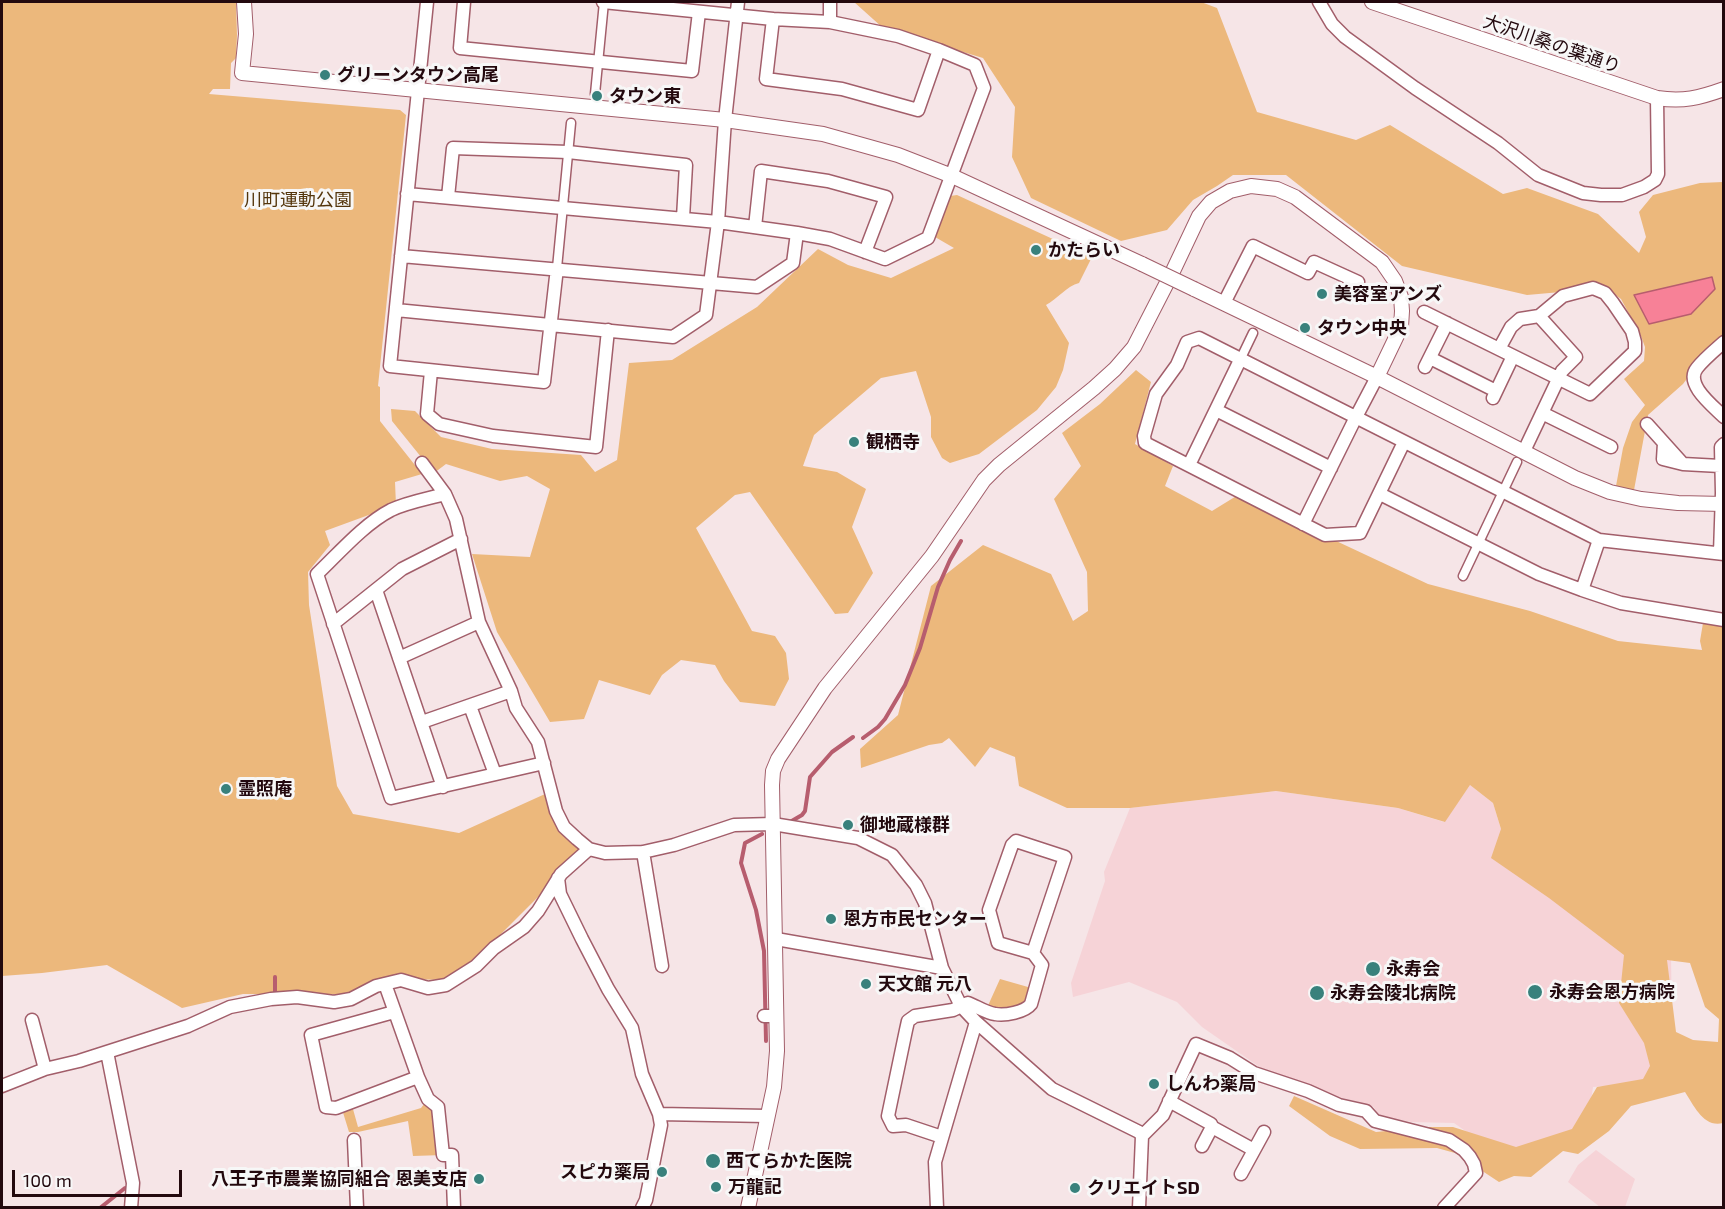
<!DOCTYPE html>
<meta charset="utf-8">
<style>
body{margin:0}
#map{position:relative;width:1725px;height:1209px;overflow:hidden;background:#f6e5e7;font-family:"Exo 2",sans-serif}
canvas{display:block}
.frame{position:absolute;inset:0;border:3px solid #23090e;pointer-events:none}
.scale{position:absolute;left:12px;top:1170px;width:170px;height:27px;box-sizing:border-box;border:3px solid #23090e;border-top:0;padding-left:8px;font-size:18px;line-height:21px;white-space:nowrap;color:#23090e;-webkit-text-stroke:4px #f7f7f7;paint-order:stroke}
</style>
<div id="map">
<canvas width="1725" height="1209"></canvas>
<div class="frame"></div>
<div class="scale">100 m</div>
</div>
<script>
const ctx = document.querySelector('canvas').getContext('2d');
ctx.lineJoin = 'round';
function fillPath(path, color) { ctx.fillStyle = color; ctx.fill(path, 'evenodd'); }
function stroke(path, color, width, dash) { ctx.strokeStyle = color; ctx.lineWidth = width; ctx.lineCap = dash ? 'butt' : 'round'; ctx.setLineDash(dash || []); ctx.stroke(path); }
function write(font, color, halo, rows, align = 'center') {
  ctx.font = font + ' "Exo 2","Noto Sans JP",sans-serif'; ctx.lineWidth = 6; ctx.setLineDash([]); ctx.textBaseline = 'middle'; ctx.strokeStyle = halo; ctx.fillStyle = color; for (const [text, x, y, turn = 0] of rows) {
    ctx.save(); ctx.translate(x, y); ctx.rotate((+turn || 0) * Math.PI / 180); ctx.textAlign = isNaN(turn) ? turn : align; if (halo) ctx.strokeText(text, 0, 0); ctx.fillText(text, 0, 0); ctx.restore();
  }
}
fillPath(new Path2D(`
 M1470,785L1493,803L1501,829L1671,955L1672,1030L1656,1083L1593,1087L1589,1114L1569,1137L1511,1163L1454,1123L1412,1122L1378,1116L1374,1107L1359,1102L1338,1097L1261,1068L1202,1027L1177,1002L1129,982L1073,997L1071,983L1105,881L1104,872L1130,808L1276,791L1398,808L1444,822Z
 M1596,1150L1635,1179L1625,1207H1600L1568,1182L1578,1165Z`), '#f6d3d7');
fillPath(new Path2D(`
 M2,2H236L237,35L236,58L231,63L230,89H213L209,94L400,110L406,115L378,386L380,387V421L422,474L395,482L396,505L325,531L330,545L308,572L309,605L337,786L353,814L459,833L545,794L559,829L583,852L455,980L392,979L342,994H243L182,1008L107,965L42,973L2,976Z
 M854,2H1201L1217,8L1257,112L1356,140L1390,125L1503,194L1527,188L1598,214L1639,253L1646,237L1639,212L1653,195L1700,183L1723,182V341L1695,368L1683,384L1648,415L1634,490L1616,486L1623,448L1632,422L1645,405L1624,379L1644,361L1645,347L1641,336L1621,299L1606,288L1527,295L1402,266L1286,175H1233L1217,186L1193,200L1167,230L1121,241L1031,198L1012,157L1015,107L983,58L883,28Z
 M957,195L1092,257L1079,283C1067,286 1057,299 1046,305L1069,343L1063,370L1056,387L1037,410L979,454L950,463L942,458L931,437V417L916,371L881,378L814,435L803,466L837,472L866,489L852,527L873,573L848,613L835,614L750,492L735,495L696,528L752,631L775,636L786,653L789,679L775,706L740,702L724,681L715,665L681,660L662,675L650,695L599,680L584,719L550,722L497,632L472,554L530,557L550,489L527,476L500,481L446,464L434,473L392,421L391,409L415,411L441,437L492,449L581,455L595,472L617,460L629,363L672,360L757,307L818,249L848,265L891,278L954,248L935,237L950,196Z
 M1136,370L1151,382L1135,444L1173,466L1165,486L1212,511L1238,495L1428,584L1530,611L1618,641L1702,650L1700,641L1704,617L1723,620V1123C1704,1128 1694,1106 1685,1092L1631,1106L1609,1131L1578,1154L1563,1151L1531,1177L1514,1176L1499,1182L1455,1153L1437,1148L1360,1149L1330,1136L1289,1106L1294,1096L1376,1132L1427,1127H1453L1516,1147L1572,1129L1597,1087L1643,1079L1650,1066L1644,1043L1619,1003L1624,955L1549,898L1491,858L1501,829L1493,803L1470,785L1445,822L1398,808L1276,791L1130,808H1067L1019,786L1015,757L990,747L975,767L949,738L942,743L929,745L861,768L860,749L898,715L931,586L983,545L1051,574L1073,621L1088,611L1087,572L1054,499L1081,466L1062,433L1100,404ZM1667,960L1690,963L1705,1007L1719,1019L1718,1042L1693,1040L1676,1032Z
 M1000,979L1035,989L1028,1009L986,1010Z
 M428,1099L438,1107L443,1155L413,1156L408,1121L358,1132H349L341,1106L351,1102L358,1127L421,1108Z`), '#ecb87c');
const water = new Path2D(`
 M1712,277L1715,289L1691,314L1649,324L1634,295Z`);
fillPath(water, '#f78197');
stroke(water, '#b75d6e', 1.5);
stroke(new Path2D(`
 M863,738L878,727L885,719L905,685L920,648L938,587L950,560L961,541
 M790,822L802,815L805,811L810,777L832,752L853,737
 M762,834L745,843L741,863L756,910L764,951L766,1041
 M275,977V996
 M100,1208L125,1188`), '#b75d6e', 4);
const pedestrian = new Path2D(`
 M595,94L604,2
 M557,268L571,123
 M1241,358L1253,333
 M1463,576L1517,462`);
const minor = new Path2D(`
 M427,2L390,366L544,382L557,268
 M464,2L460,48L692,71L699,12
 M1319,2L1332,24L1345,37L1415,88L1498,143L1538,175L1583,193L1601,195H1622L1644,187L1655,180L1658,174L1657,98
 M773,19L766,79L842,89L918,110L939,50
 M830,22V2
 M407,194L718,222L797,233L830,239L885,259L928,238L984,88L975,65L939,50L898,36L830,22L773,19L603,2
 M448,197L453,148L568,152L686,165L683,218
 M755,227L761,171L828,181L886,197L865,252
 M401,256L757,287L793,263L797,233
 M1224,303L1253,246L1308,273L1314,262L1358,282
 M396,310L673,337L706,315L718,222L725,120L738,2
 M1424,312L1590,394L1635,351V342L1632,331L1613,303L1605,293L1593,288L1563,296L1539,316L1520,319L1511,327L1499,349
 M1724,342C1715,350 1704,359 1697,368C1684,384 1713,406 1724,417
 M1430,358L1496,391
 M1425,367L1447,323
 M431,371L427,414L439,424L493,436L596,447L608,330
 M1493,398L1513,356
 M1216,410L1331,468
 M1542,413L1611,447
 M1647,424L1683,464L1720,466
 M1404,442L1360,533L1325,535L1145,443L1144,436L1156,394L1177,365L1187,342L1199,338L1599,540L1724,554
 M1664,443L1663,459L1683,464
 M1524,451L1562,371L1576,357L1539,316
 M422,463L445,494L456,519L479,622L511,691L516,708L538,742L556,811L564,827L577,839L589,849L605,853L643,852L674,845L734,825L773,824L858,838L892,855L916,885L925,903L942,968L961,1006L976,1022L1052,1089L1139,1132L1142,1136
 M1189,465L1241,358
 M445,494C427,499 408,502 391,510C364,524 339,553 317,574L391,798L544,763
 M1380,494L1539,574L1582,590L1621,603L1724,620
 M1303,524L1356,417L1377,377
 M1720,553L1722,493L1721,447L1724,444
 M376,590L443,787
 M1582,590L1599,540
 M333,624L402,569L461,539
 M399,658L479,622
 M470,706L495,774
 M422,722L511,691
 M643,852L662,966
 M558,878L560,894L582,939L608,989L632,1028L642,1074L659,1114L661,1125L646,1200L642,1208
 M776,939L942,968
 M385,984L418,1077L428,1099L438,1107L443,1155H452L454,1208
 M394,1012L311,1035L326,1107L336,1108L418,1077
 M764,1016H776
 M32,1020L45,1069
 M107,1052L133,1183L131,1208
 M2,1086L45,1069L79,1061L188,1026L230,1007L271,999L297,997L334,1002L351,999L376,986L401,980L428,988L446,985L476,966L494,948L524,927L538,911L561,874L589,849
 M1169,1101L1211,1124L1212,1127L1254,1150
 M659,1114L767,1116
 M942,1137L906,1125L893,1126L888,1116L906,1030L908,1021L915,1016L953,1010L968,1003C976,1006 986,1013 995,1014C1005,1016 1025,1012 1031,1004L1042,965L1033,953L998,943L989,910L1012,845L1016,841L1065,857L1033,953
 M354,1140L357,1208
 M1202,1146L1212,1127
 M1241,1174L1264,1132
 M937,1208L935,1162L976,1022
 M1139,1208L1142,1136L1163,1115L1196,1044L1230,1058L1254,1073L1308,1091L1339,1105L1366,1111L1375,1121L1449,1140L1464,1150L1470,1157L1474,1164L1476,1173L1444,1208`);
const tertiary = new Path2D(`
 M244,2L246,34L242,73L725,120L823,134L898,155L952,176L1142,264
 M1372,2L1657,98C1683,102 1699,98 1724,89
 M1194,289L1377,377L1575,478L1610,492L1641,499L1678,503L1724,504
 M748,1208L774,1087L777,1051L772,785L773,771L778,759L825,688L932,556L984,480L999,465L1094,388L1115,369L1134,347L1173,271L1199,216L1211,202L1230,191L1251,186L1277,189L1295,197L1382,262L1395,281L1401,297L1402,311L1401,327L1377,377`);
stroke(pedestrian, '#a25e6a', 11);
stroke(minor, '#a25e6a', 15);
stroke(tertiary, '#a25e6a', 16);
stroke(pedestrian, '#fff', 8);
stroke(minor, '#fff', 12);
stroke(tertiary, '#fff', 14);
const tertiaryBridge = new Path2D(`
 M1142,264L1194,289`);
stroke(tertiaryBridge, '#a25e6a', 16, []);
stroke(tertiaryBridge, '#fff', 14);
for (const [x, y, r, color] of [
 [325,75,6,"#39817c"],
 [597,96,6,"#39817c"],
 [1036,250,6,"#39817c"],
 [1322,294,6,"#39817c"],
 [1305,328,6,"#39817c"],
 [854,442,6,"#39817c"],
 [226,789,6,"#39817c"],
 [848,825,6,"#39817c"],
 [831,919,6,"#39817c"],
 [1373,969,8,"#39817c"],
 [866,984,6,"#39817c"],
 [1535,992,8,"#39817c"],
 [1317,993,8,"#39817c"],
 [1154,1084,6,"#39817c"],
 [713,1161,8,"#39817c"],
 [662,1172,6,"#39817c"],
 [479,1179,6,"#39817c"],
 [716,1187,6,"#39817c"],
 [1075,1188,6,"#39817c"]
]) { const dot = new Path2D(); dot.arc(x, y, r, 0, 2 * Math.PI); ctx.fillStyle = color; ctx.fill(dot); stroke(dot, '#f7f7f7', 2); }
write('18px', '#23090e', '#f7f7f7', [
 ["大沢川桑の葉通り",1552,44,19]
]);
write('bold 18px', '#23090e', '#f7f7f7', [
 ["グリーンタウン高尾",337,75],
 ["タウン東",609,96],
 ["かたらい",1048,250],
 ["美容室アンズ",1334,294],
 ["タウン中央",1317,328],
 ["観栖寺",866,442],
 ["霊照庵",238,789],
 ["御地蔵様群",860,825],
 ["恩方市民センター",843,919],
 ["永寿会",1386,969],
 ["天文館 元八",878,984],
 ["永寿会恩方病院",1549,992],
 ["永寿会陵北病院",1330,993],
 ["しんわ薬局",1166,1084],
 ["西てらかた医院",726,1161],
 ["スピカ薬局",650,1172,"right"],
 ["八王子市農業協同組合 恩美支店",467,1179,"right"],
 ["万龍記",728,1187],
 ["クリエイトSD",1087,1188]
], 'left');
write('18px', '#54350b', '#f7f7f7', [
 ["川町運動公園",298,200]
]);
</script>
